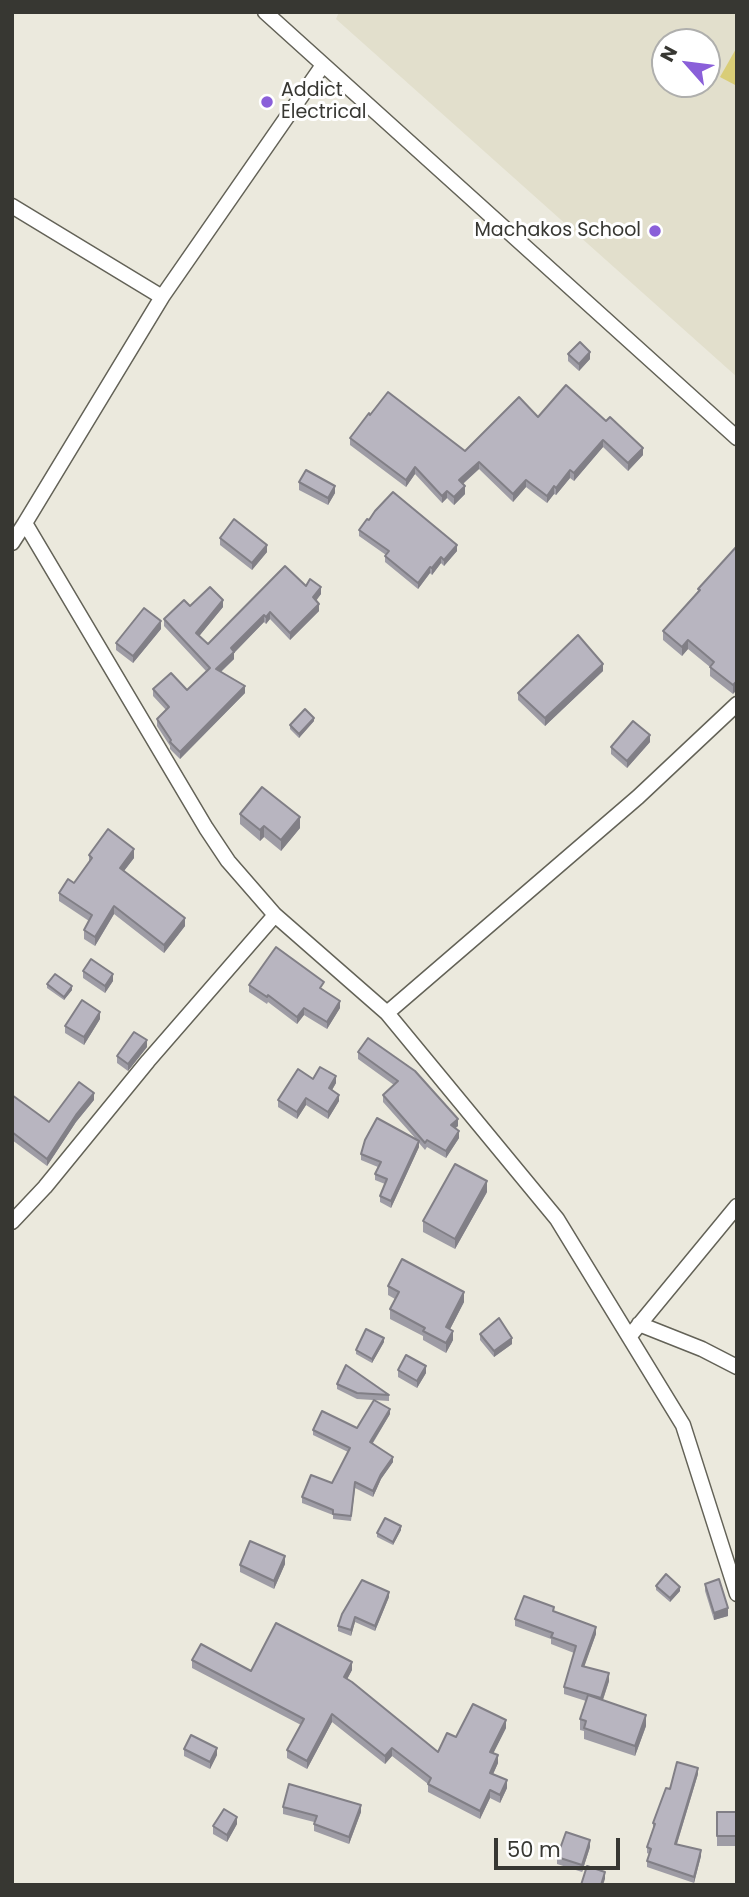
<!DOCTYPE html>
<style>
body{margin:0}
#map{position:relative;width:749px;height:1897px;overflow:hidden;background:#ebe9dd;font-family:Poppins,sans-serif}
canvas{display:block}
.frame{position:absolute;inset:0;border:14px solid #373732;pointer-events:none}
.north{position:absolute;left:651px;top:28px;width:70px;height:70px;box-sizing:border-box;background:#fff;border:2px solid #afafad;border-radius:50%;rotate:298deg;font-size:19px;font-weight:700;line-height:28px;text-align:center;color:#373732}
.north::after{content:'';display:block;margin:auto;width:24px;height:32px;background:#8a5fd9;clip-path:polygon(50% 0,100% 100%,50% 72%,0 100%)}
.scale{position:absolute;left:494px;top:1838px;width:126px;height:32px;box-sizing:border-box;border:4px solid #373732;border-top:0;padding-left:9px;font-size:21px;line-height:24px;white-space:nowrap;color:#373732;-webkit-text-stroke:5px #fff;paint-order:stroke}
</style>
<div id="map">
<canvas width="749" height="1897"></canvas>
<div class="frame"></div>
<div class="north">N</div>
<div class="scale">50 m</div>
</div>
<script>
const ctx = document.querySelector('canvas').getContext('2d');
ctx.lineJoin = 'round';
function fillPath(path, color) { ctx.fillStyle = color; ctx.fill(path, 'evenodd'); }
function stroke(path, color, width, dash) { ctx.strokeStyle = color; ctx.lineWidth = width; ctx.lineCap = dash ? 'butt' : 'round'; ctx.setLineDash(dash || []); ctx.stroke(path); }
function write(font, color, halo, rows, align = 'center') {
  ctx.font = font + ' Poppins,sans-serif'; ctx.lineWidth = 6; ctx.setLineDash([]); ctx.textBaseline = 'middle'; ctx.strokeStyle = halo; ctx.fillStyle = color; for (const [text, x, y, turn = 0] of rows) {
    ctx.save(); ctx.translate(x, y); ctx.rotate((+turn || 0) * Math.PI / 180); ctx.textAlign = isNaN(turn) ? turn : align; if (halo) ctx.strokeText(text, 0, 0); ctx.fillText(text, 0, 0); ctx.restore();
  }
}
fillPath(new Path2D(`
 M339,12H737V377L336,19ZM665,42H707V84H665Z`), '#e2dfcc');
fillPath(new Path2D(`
 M737,47V86L720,77Z`), '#d9cd77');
const street = new Path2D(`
 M265,12L737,438
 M323,65L162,297L25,523L206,828L228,861L275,915L387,1013L557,1219L683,1425L737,1594
 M12,206L162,297
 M12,543L25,523
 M387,1013L638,797L737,704
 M12,1222L45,1187L148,1061L275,915
 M639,1324L702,1349L737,1367
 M629,1337L737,1206`);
stroke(street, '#636257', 17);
stroke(street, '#fff', 14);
fillPath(new Path2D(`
 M568,354L590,359L579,371L568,361Z
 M566,385L643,455L628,471L603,447L574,481L570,478L556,495L554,494L547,503L526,487L513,502L479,469L463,484L465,494L454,505L447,498L442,503L415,474L406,487L350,445V438L465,451L538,417Z
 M299,482L335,493L328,505L299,490Z
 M359,530L457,551L444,566L441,563L432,575L430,573L418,589L385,562V556L386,555L359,536Z
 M220,538L267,552L252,570L220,545Z
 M737,546L733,694L710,676V667L688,649L682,656L663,640V631L698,591V589Z
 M306,586L321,594L316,600L319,611L290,640L270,619L266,624L264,622L234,653V659L221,672L245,693L180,759L170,749V746L157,726V719L166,710L153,696V689L187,690L206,671L164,626V619L190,606L223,607L199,636L208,644Z
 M161,629L133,663L116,650V643Z
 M590,649L603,671L545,726L518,700V693Z
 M314,721L299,738L290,729V725Z
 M650,742L627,768L611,754V747Z
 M240,814L300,828L281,851L264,837L260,841L240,824Z
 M89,855L134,858L124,871L185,926L164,953L114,914L95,946L84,939V930L89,921L59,901V893L74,883L89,862Z
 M83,971L113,981L105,993L83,978Z
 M47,984L72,990L64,1000L47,988Z
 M249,985L324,989L323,990L340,1008L327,1029L304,1015L297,1024L268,1002L267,1004L249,992Z
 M100,1019L84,1045L65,1033V1026Z
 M368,1038L458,1126L455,1128L459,1138L446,1158L427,1147L425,1150L419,1143V1147L391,1208L380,1202V1196L385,1184L375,1180V1174L378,1167L361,1160V1154L416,1139L383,1102V1095L394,1085L358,1059V1052Z
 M147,1047L128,1071L117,1063V1056Z
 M313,1079L336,1083L332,1090L339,1101L328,1119L306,1105L297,1119L278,1107V1100Z
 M12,1095L49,1122L94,1100L76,1122L47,1166L12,1140Z
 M487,1192L455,1249L423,1232V1221Z
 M388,1286L464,1302L450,1329L453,1340L446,1353L423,1340V1336L390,1319V1309L395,1299L388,1295Z
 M480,1334L512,1344L494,1357L480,1340Z
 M384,1342L372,1363L356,1354V1350Z
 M398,1370L426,1373L417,1388L398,1377Z
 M337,1384L389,1395V1401L357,1399L337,1389Z
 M390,1414L373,1443L393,1462L381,1479L373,1497L355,1488L351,1521L333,1519V1515L302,1503V1497L332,1483L348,1452L313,1435V1430L357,1428Z
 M401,1530L393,1545L377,1537V1533Z
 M285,1564L274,1589L240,1572V1565Z
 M705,1584L728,1616L714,1620L705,1591Z
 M656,1586L680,1591L670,1602L656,1590Z
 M389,1597L375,1631L355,1622L351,1636L338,1631V1626Z
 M554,1611L596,1634L584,1666L609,1681L603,1700L646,1726L635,1756L584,1739V1731L580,1730V1719L586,1701L564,1694V1687L574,1653L551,1644V1639L515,1626V1619Z
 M192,1660L251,1671L352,1670L347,1679L438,1752L456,1737L506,1728L493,1753L498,1763L493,1774L507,1788L500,1803L490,1798L480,1819L428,1792V1784L392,1756L385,1764L332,1722L307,1769L287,1758V1750L301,1725L192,1668Z
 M184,1749L217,1755L210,1769L184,1756Z
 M698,1774L677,1844L701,1856L694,1883L647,1867V1861L649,1854L647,1853V1847L653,1830V1823L670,1789Z
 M283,1807L361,1812L349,1844L314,1831V1822L283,1814Z
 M717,1812H737V1846H717Z
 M237,1824L227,1842L213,1834V1826Z
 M590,1847L582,1872L557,1864V1857Z`), '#9e9ca5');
fillPath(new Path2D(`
 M590,352V359L579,371V364Z
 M603,440V447L574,481V473Z
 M643,448V455L628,471V463Z
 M479,462V469L459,487V480Z
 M415,467V474L406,487V480Z
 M570,470V478L556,495V488Z
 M526,480V487L513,502V494Z
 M335,486V493L328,505V498Z
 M465,486V494L454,505V497Z
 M554,486V494L547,503V496Z
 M447,491V498L442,503V496Z
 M267,545V552L252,570V563Z
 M457,545V551L444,566V560Z
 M441,557V563L432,575V568Z
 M430,567V573L418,589V583Z
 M321,587V594L313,605V597Z
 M223,600V607L196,640V633Z
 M319,604V611L290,640V633Z
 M270,612V619L266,624V617Z
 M264,615V622L234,653V659L216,676V669L231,648Z
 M161,621V629L133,663V656Z
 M688,640V649L682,656V647Z
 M603,664V671L545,726V718Z
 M737,681V690L733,694V685Z
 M245,686V693L180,759V752Z
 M314,718V721L299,738V734Z
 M650,735V742L627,768V761Z
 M300,817V828L281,851V840Z
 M264,826V837L260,841V830Z
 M134,849V858L120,876V868Z
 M114,906V914L95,946V937Z
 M185,918V926L164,953V945Z
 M113,974V981L105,993V986Z
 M72,986V990L64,1000V997Z
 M340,1001V1008L327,1029V1022Z
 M304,1008V1015L297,1024V1017Z
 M100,1012V1019L84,1045V1037Z
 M147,1040V1047L128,1071V1064Z
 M336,1076V1083L329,1095V1088Z
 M94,1093V1100L76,1122L47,1166V1159L76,1115Z
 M339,1095V1101L328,1119V1112Z
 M306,1098V1105L297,1119V1112Z
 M458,1119V1126L451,1132V1125Z
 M459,1131V1138L446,1158V1151Z
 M419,1141V1147L391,1208V1201Z
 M487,1181V1192L455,1249V1239Z
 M464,1292V1302L446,1337V1327Z
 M453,1331V1340L446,1353V1343Z
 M384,1338V1342L372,1363V1359Z
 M512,1338V1344L494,1357V1351Z
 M426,1366V1373L417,1388V1381Z
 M390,1409V1414L370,1447V1442Z
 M393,1457V1462L381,1479L373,1497V1491L381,1474Z
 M401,1526V1530L393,1545V1542Z
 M285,1556V1564L274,1589V1581Z
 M680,1587V1591L670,1602V1598Z
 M389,1592V1597L375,1631V1626Z
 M728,1608V1616L714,1620V1613Z
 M355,1617V1622L351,1636V1630Z
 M596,1627V1634L582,1673V1666Z
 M352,1662V1670L344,1685V1677Z
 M609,1673V1681L601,1705V1698Z
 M332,1714V1722L307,1769V1761Z
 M646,1715V1726L635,1756V1746Z
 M506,1720V1728L490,1760V1752Z
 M217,1748V1755L210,1769V1762Z
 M392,1748V1756L385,1764V1756Z
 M498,1755V1763L490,1781V1773Z
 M698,1768V1774L675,1850V1844Z
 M507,1780V1788L500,1803V1795Z
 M490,1790V1798L480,1819V1811Z
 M361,1805V1812L349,1844V1837Z
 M237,1817V1824L227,1842V1835Z
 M590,1840V1847L582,1872V1865Z
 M701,1850V1856L694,1883V1877Z
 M605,1872V1879L603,1885H601Z`), '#817f86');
const building = new Path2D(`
 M580,342L590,352L579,364L568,354Z
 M566,385L606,421L610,417L643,448L628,463L603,440L574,473L570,470L556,488L554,486L547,496L526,480L513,494L479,462L459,480L465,486L454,497L447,491L442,496L415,467L406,480L350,438L369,413L370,415L388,392L465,451L519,397L538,417Z
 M306,470L335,486L328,498L299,482Z
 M393,492L457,545L444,560L441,557L432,568L430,567L418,583L385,556L389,551L359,530L367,519L369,520L375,511Z
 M234,519L267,545L252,563L220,538Z
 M737,546V681L733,685L710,667L714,662L688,640L682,647L663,631L700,590L698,589Z
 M285,566L306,586L310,579L321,587L313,597L319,604L290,633L270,612L266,617L264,615L231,648L234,652L216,669L245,686L180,752L170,742L171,740L157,719L169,707L153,689L171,673L187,690L210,668L164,619L184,600L190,606L210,587L223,600L196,633L208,644Z
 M144,608L161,621L133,656L116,643Z
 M578,635L603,664L545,718L518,693Z
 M305,709L314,718L299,734L290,725Z
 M633,721L650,735L627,761L611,747Z
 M262,787L300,817L281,840L264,826L260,830L240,814Z
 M108,829L134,849L120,868L185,918L164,945L114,906L95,937L84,930L92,915L59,893L68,879L74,883L92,858L89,855Z
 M276,947L324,982L320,988L340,1001L327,1022L304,1008L297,1017L268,995L267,997L249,985Z
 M91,959L113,974L105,986L83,971Z
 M55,974L72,986L64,997L47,984Z
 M82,1000L100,1012L84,1037L65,1026Z
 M134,1032L147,1040L128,1064L117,1056Z
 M368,1038L415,1071L458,1119L451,1125L459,1131L446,1151L427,1140L425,1143L383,1095L398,1081L358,1052Z
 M320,1067L336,1076L329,1088L339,1095L328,1112L306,1098L297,1112L278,1100L298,1069L313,1079Z
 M79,1082L94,1093L76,1115L47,1159L12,1132V1095L49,1122Z
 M377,1118L419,1141L391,1201L380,1196L387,1179L375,1174L381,1162L361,1154L365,1140Z
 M455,1164L487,1181L455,1239L423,1221Z
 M402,1259L464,1292L446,1327L453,1331L446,1343L423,1331L425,1328L390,1309L399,1292L388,1286Z
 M499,1318L512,1338L494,1351L480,1334Z
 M366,1329L384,1338L372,1359L356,1350Z
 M406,1355L426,1366L417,1381L398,1370Z
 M346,1365L389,1395L357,1393L337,1384Z
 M374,1400L390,1409L370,1442L393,1457L381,1474L373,1491L355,1482L351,1516L333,1514V1510L302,1497L311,1475L332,1483L350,1448L313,1430L322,1411L357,1428Z
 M385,1518L401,1526L393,1542L377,1533Z
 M250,1541L285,1556L274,1581L240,1565Z
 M666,1574L680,1587L670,1598L656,1586Z
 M719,1579L728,1608L714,1613L705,1584Z
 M362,1580L389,1592L375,1626L355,1617L351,1630L338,1626L342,1614Z
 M524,1596L554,1607L553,1611L596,1627L582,1666L609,1673L601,1698L564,1687L576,1646L551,1637L553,1633L515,1619Z
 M276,1623L352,1662L344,1677L352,1682L438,1752L447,1733L456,1737L473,1704L506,1720L490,1752L498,1755L490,1773L507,1780L500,1795L490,1790L480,1811L428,1784L431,1778L392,1748L385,1756L332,1714L307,1761L287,1750L304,1719L192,1660L201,1644L251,1671Z
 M588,1695L646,1715L635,1746L584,1728L586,1721L580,1719Z
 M191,1735L217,1748L210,1762L184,1749Z
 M677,1762L698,1768L675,1844L701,1850L694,1877L647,1861L651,1849L647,1847L655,1824L653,1823L666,1788L670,1789Z
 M289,1784L361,1805L349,1837L314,1824L317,1816L283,1807Z
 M224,1809L237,1817L227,1835L213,1826Z
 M717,1812H737V1836H717Z
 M566,1832L590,1840L582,1865L557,1857Z
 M587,1866L605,1872L601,1885H581Z`);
fillPath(building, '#b8b5c0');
stroke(building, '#817f86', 2);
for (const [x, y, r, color] of [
 [267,102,7,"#8a5fd9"],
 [655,231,7,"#8a5fd9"]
]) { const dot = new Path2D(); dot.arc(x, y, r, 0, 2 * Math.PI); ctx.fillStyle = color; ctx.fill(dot); stroke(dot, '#fff', 2.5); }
write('19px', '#373732', '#fff', [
 ["Addict",281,91],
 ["Electrical",281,113],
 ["Machakos School",641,231,"right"]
], 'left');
</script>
